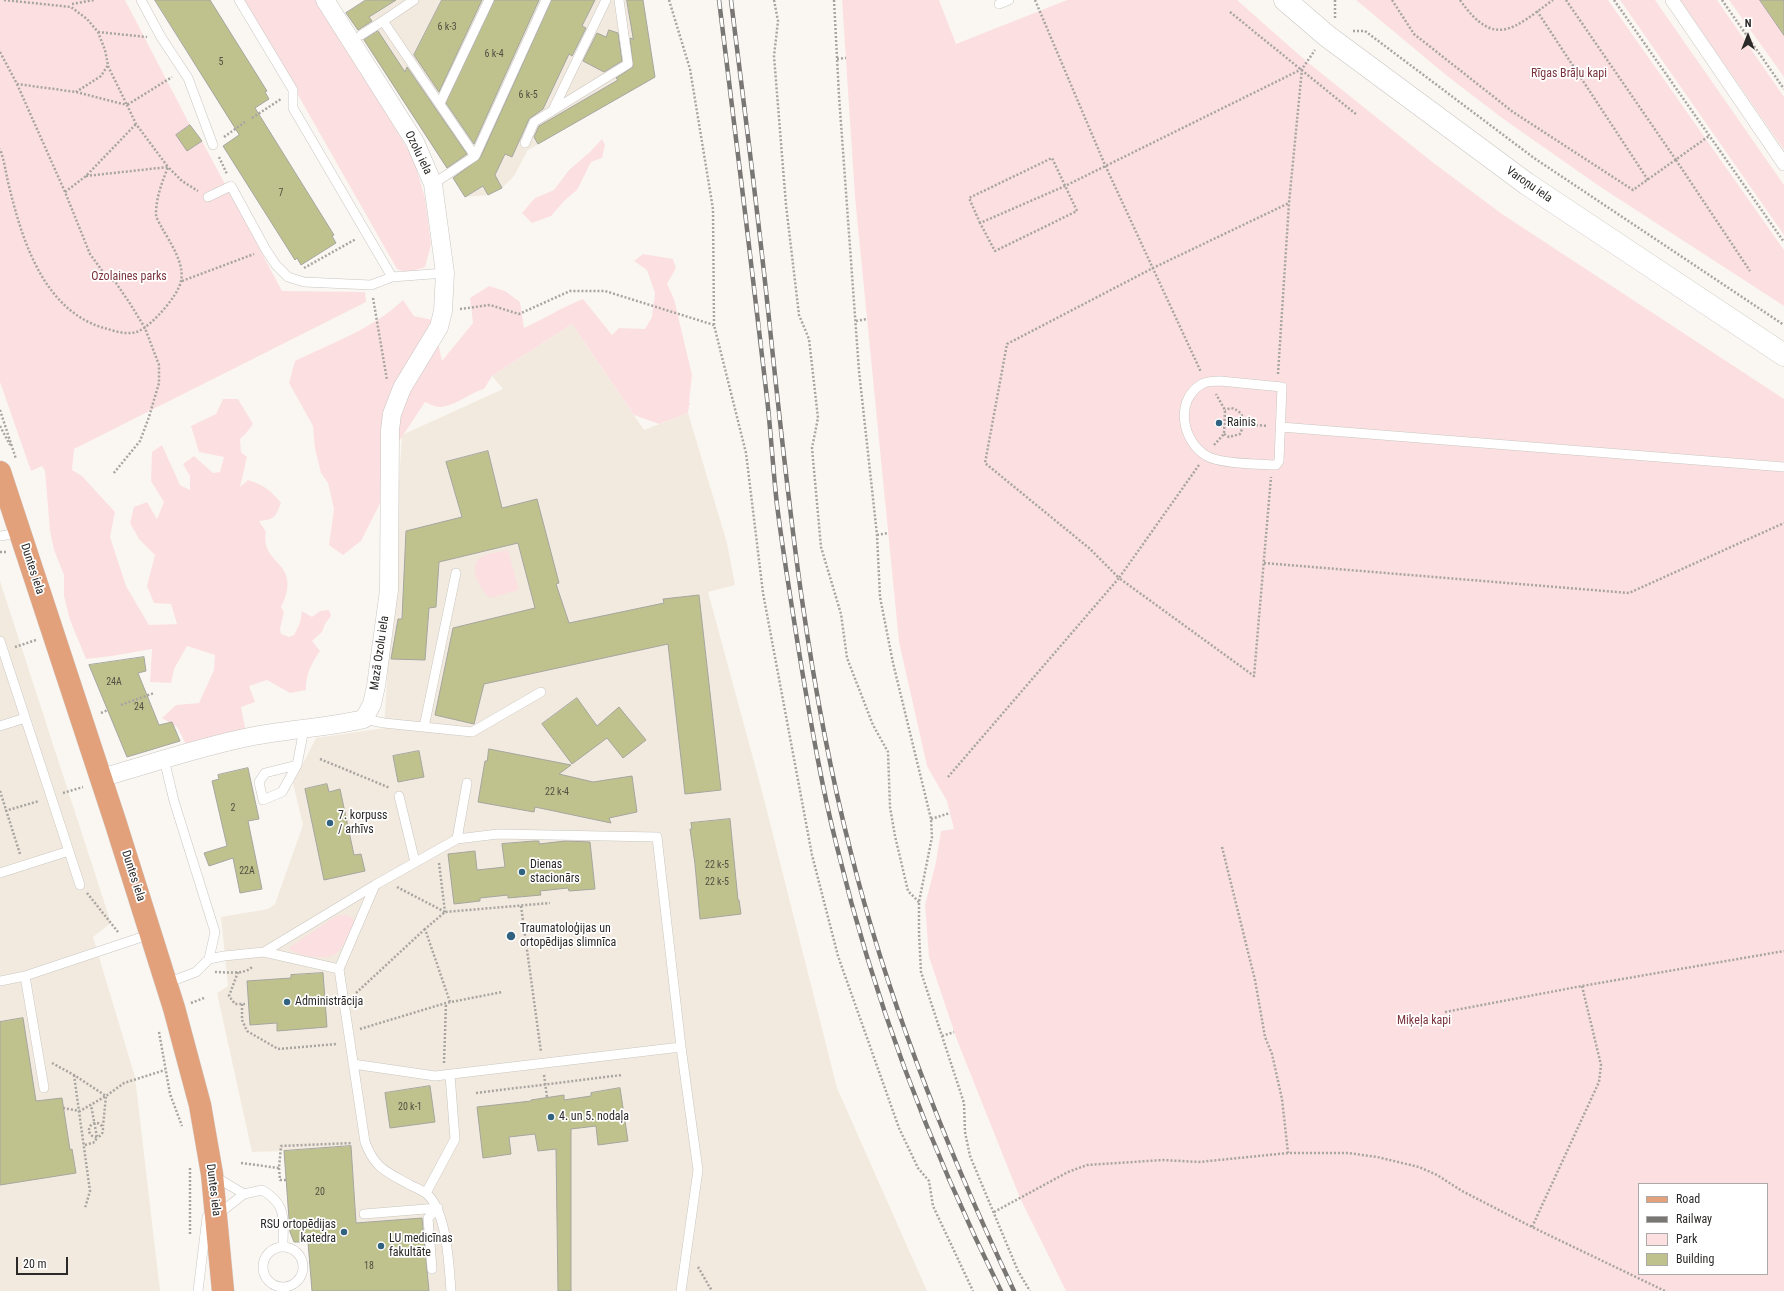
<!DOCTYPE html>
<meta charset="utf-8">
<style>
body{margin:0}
#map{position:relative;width:1784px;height:1291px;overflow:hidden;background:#faf7f2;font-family:"Roboto Condensed",sans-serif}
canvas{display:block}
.legend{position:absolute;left:1638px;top:1183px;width:130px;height:92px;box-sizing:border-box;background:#fff;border:1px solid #abaaa9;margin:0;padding:5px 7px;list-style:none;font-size:12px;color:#2c2a28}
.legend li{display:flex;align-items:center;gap:8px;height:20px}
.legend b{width:20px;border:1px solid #abaaa9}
.north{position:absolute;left:1728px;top:16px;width:40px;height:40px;-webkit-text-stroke:3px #fff;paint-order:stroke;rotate:0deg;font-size:11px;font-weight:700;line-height:16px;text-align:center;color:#2c2a28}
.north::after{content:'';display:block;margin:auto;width:14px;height:18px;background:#2c2a28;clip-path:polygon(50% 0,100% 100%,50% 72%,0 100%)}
.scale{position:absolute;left:16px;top:1257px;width:52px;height:18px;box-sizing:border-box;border:2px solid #2c2a28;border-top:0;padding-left:5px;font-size:12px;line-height:14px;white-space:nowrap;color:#2c2a28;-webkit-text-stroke:3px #fff;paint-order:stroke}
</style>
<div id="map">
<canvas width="1784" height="1291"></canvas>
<ul class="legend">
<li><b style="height:5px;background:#e3a17b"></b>Road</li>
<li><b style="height:5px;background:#797774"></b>Railway</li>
<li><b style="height:11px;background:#fce0e1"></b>Park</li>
<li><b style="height:11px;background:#c0c28e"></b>Building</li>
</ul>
<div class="north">N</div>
<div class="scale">20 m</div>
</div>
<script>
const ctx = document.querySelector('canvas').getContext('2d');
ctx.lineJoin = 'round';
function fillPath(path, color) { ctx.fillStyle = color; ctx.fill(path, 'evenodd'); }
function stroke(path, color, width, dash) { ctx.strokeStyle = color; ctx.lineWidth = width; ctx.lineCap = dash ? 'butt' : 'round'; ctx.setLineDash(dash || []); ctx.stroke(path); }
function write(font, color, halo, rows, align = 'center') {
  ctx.font = font + ' "Roboto Condensed",sans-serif'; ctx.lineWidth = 3.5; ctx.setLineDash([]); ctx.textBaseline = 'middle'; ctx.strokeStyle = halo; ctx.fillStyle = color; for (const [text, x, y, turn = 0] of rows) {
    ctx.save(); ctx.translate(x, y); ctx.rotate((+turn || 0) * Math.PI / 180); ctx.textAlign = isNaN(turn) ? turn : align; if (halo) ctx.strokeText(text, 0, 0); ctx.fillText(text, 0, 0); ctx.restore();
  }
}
fillPath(new Path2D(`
 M365,0H643L655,78L528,150L514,176L502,188L488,195L465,197L346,13Z
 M572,324L644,430L688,413L727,543L735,585L708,592L763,795L837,1088L927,1291H312L306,1216L310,1211L288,1212L284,1151L252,1152L217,993L228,986L221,917L268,909L275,904L303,825L293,783L316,738L384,728L402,435L503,389L492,376Z
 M0,581L111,923L93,937L135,1077L160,1291H0Z`), '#f2eade');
fillPath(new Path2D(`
 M0,0H125L190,125L202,141L282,291L365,292L366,302L74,449L72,470L82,476L115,512L110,537L126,586L149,625L177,624L171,604L154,603L147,586L155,555L139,539L130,523L134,507L147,502L157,519L164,502L151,481L152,452L162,445L180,485L190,490V476L183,464L194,456L213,473L220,472L224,457L199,452L191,426L216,414L223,399H238L253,424L247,432L240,439L241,452L247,457L240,487L248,480C262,484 272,491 281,503C275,518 275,519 259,521L266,532C261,557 285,562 287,579C289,589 285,599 281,607L284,612L280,629L281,634L289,637L294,635L300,623L302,611L312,617L320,611L329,610L331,616L325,624L322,632L312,641L320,651C312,663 305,675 306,690L290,693L267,680L249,686L255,702L241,707L246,732L187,746L177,727L162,718L176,705L199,703L214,670L215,655L187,646L174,669L171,683L150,682L152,649L112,656L86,659L70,620L64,596V575L54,550L50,531L45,471L42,466L31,471L0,382Z
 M244,0H319L414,160L425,198L431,245L425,267L408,273L397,269Z
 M842,0H939L956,44L1067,0H1237L1306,61L1431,161L1502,214L1784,399V1291H1066L1020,1198L957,1040L929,957L925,905L936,862L941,831L954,829L947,801L927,766L899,642L855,197ZM1639,1184H1767V1274H1639Z
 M1356,0H1608L1784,250V306L1599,186L1502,118L1446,75Z
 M1620,0H1655L1784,185V235Z
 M1680,0H1717L1784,97V150Z
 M1729,0H1784V77Z
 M602,139L605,145L602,158L591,162L577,190L565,200L551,216L532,223L522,213L535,198L554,190L569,170L590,152Z
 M643,254L673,259L676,268L667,284L674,299L692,375L689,403L691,404L689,405L688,413L659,424L634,415L572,324L492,376L484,389C471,392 454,407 440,407C436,407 429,404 425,402L394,449V476L361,541L343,555L329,545L334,509L328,483L321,473L315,449L313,426L289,383L295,361C333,342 371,330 403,300L414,316L433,320L442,361L473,323L470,298L489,286L505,291L520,302L524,328C544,319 562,307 583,299L612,335L619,328L645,329L652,317L655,293L647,270L634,261Z
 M508,550L519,590L490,598C481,590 468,570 479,559C485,553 500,552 508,550Z
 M347,915L355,920V923C350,931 346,942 340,950C329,963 302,956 289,950L290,947L336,916Z`), '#fce0e1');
const building = new Path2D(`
 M155,0H210L267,91L265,92L269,99L255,108L334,235L332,236L336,243L301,265L297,258L295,260L223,146L239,135Z
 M366,0H396L369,17L372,21L358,30L346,13Z
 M442,0H482L439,92L414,55Z
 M495,0H539L474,144L446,103Z
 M552,0H595L582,26L586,28L572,56L569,54L543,109L529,119L512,157L505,154L495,175L502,188L488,195L483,186L465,197L453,178L480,158Z
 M627,0H643L655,77L538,144L534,137L539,126L618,80L616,78L633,67L630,38L633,39Z
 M1760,0H1784V35Z
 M609,30L618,33L622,61L604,72L583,61L597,33L606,37Z
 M378,31L405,72L407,67L467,154L447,168L364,40Z
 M190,125L202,141L187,151L176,135Z
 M488,451L502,508L537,499L559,583L556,584L569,623L664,603L663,599L699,595L721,790L685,794L668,644L484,684L474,724L435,715L453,628L535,608L518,543L439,562L436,607L429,608L425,660L391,659L398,619H402L406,531L462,517L446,462Z
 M144,657L146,671L138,673L159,725L172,722L180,741L127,757L89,665Z
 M577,698L597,726L619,707L646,740L623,758L607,738L572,764L542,724Z
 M489,749L571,765L559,774L593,782L632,776L637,812L609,818L611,823L535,807L534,812L478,802L485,761H487Z
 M419,751L424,777L398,782L393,756Z
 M248,768L259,819L248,821L262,889L240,893L233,858L209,866L204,853L227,846L212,781L219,779L218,775Z
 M327,784L329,792L340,789L354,855L361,854L365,871L324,880L305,789Z
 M730,819L738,900H739L741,914L700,919L695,864L690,829H692L691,823Z
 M534,841H539V844L565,841L590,842L595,889L569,891L568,888L540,891L541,895L508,898V895L480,898V901L454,904L448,854L475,851L477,870L505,867L502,844Z
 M323,973L327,1027L277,1031V1023L250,1025L247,981L291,978V975Z
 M23,1018L36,1101L62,1098L70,1150L72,1149L76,1173L0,1185V1022Z
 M430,1086L435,1122L390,1128L385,1093Z
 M620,1088L628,1141L598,1145L596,1126L571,1129V1291H558L556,1149L538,1151L535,1134L509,1137L511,1154L483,1158L477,1107L531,1101V1100L564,1095V1100L591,1096V1093Z
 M351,1146L356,1223L422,1218L429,1291H312L308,1242H294L290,1232L284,1151Z`);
fillPath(building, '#c0c28e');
stroke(building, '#a5a6a0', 1);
const service = new Path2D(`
 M141,0L161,37L188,78L213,145
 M239,0L293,90V108L392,277
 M414,0L383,21L475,156L433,184
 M999,4L1009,0
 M361,35L383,21
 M440,103L489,0
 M553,110L606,0
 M525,143L534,122L628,64L619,0
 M475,156L546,0
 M208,197L231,186L266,250L276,265L288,277L304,282L371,285L392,277L445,273
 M1220,381L1282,387L1279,461L1276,465C1259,464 1220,464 1207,456C1182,442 1174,400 1202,384C1207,381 1214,381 1220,381Z
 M1281,427L1784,467
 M0,536L20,533
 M0,641L80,885
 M364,719L384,723L472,732L541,692
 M0,726L25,718
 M424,727L456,573
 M164,759L174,801L215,932L209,959L196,972L167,983
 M297,765L282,792L263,800L259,782L265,773L297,765L304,729
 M399,796L415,862
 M457,839L498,834L657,837L681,1047L698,1170L681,1291
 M0,873L69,851
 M375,885L457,839L467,783
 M264,952L339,969L365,1142C375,1169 387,1172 410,1185C416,1188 422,1190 427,1194C447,1212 449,1265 451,1291
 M209,959L224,956L264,952L375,885L339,969
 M25,976L44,1088
 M0,981L25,976L151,934
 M353,1064L435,1076L681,1047
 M214,1176L244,1194L217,1215
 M426,1193L455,1139L450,1075
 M244,1194L262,1190C288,1205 283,1220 283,1246
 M364,1214L438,1208
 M263 1267a20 20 0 1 1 40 0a20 20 0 1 1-40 0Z
 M432,1269L428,1218L438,1208
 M198,1291L207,1217`);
const pedestrian = new Path2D(`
 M1672,0L1784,164`);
const minor = new Path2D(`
 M101,778C150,764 199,747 249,737C287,729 326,728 364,719L372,704L376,686L389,590L390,430L392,414L402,388L439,327L443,311L445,273L433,184L415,142L325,0`);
const tertiary = new Path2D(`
 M1285,0L1327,36L1527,184L1784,355`);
const primary = new Path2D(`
 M0,472L115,821L174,1008L200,1105L212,1174L223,1291`);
stroke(service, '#c9c6c1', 10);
stroke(pedestrian, '#c9c6c1', 14);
stroke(minor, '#c9c6c1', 19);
stroke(tertiary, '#c9c6c1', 23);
stroke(primary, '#d5d4d4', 23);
stroke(new Path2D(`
 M4,0L71,7L87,19L98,32L105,50L108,65L101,76L76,92
 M669,0L690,69L713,209L714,325L746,453L763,593L812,855L838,956L899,1128L918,1168L929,1181L933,1206L973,1291
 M774,0L778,21L774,56L786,205L799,315L809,339L818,418L812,448L821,547L841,614L847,658L873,725L888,752L890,807L895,836L908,891L919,902
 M834,0L839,96L859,371L877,535L880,597L893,663L931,819L932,837L919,902V933L921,972L964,1103L965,1132L970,1156L1018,1271L1030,1291
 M1035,0L1105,165L1201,372
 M1335,0V18
 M1392,0L1414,34L1513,112L1633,190L1709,136
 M1460,0C1495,50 1514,28 1553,0
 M1566,0L1676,160
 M1614,0L1784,242
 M1722,0L1784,89
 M72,4L94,0
 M1537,11L1648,180
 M1230,12L1357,115
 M1353,31H1365L1534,158L1784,325
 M98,32L147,37
 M0,52L17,84L76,92L127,105L136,124L168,167C162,182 156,198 156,214C156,218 160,224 162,228C170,242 185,264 181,281C178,296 153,324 139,331C128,336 115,331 104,328C45,311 23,243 10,190C6,176 5,162 0,149
 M837,59L846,58
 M108,66L127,105L172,77
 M17,84L65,192L90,254L106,276L116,283L129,302L145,328L159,365V383L149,417L140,441L113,474
 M252,118L281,99
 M224,137L245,122
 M219,157L227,174
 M1676,160L1750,271
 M86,176L168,167L182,181L198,191
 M65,192L86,176L136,124
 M980,223L969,198L1052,158L1077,211L995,251L980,223L1065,186L1302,69
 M304,268L356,239
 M182,281L254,254
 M373,298L387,380
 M460,309L490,305L519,314L570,291H605L714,325
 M856,321L867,319
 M1278,374L1289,203L1302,69L1315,50
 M0,410L16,459
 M1244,424L1268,426
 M0,426L10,445
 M1224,434L1229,437L1240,434L1244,424C1243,415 1240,410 1231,408L1225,410
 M1214,445L1224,434L1225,410L1216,394
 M1199,465L1119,578L1254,676L1271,477
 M877,535L888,533
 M0,552H7
 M1264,563L1629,593L1784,523
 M15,647L36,640
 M121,705L154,693
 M101,713L108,710
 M320,759L390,788
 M948,777L1119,578L1089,548L985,463L1007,344L1153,268L1289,203
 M0,791L20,854
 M63,793L83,787
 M5,811L39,801
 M931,819L950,813
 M1222,847L1255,980L1265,1037L1272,1054L1282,1099L1288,1153
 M439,863L445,912
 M397,887L445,912
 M87,893L118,932
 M521,906L541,1052
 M215,972C225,972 245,975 252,967
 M238,972L229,996L235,1004H245
 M356,993L425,929
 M450,1002L425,929L445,912L550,903
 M191,1003L204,998
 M242,1004V1020L247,1031L278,1049L337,1044
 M1445,1012L1582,986L1784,951
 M360,1029L446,1003L502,992
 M159,1032L170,1094L182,1126
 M942,1036L954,1032
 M52,1063L74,1075L106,1096L103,1126
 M444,1063L446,1003
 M74,1075L90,1191L85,1208
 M544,1075L547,1097
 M476,1093L622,1075
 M63,1108L80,1111L106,1096L124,1083L165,1070
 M89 1130a7 7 0 1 1 14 0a7 7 0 1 1-14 0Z
 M85,1145L95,1142L97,1137L91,1105
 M241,1163L279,1168L281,1146L352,1143
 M190,1168V1235
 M279,1168L280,1180H286
 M994,1212L1068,1172L1087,1165L1163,1160L1199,1162L1288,1153H1348L1377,1157L1419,1167L1437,1175L1462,1191L1532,1227L1665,1291
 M1532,1227L1599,1082L1601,1065L1582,986
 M698,1267L712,1291`), '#a7a4a1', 2.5, [2, 2]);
stroke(service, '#fff', 9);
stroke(pedestrian, '#fff', 13);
stroke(minor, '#fff', 18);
stroke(tertiary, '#fff', 22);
stroke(primary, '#e3a17b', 22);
const rail = new Path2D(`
 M719,0C735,133 752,265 767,398C771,434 773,469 777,505C784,560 793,615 802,670C812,729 822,788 837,847C874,1000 931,1150 1001,1291
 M731,0C744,106 758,212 769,319C788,498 806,678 851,853C889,1005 947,1150 1014,1291`);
stroke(rail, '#797774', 4.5);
stroke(rail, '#fff', 3, [9]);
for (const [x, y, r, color] of [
 [1219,423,4,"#316380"],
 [330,823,4,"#316380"],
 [522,872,4,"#316380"],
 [511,936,5,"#316380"],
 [287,1002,4,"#316380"],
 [551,1117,4,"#316380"],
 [344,1232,4,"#316380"],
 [381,1246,4,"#316380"]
]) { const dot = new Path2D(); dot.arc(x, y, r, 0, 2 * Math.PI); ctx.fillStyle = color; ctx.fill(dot); stroke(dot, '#fff', 1.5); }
write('10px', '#515042', null, [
 ["6 k-3",447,27],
 ["6 k-4",494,54],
 ["5",221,62],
 ["6 k-5",528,95],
 ["7",281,193],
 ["24A",114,682],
 ["24",139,707],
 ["22 k-4",557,792],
 ["2",233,808],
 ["22 k-5",717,865],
 ["22A",247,871],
 ["22 k-5",717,882],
 ["20 k-1",410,1107],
 ["20",320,1192],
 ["18",369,1266]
]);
write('12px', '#7b343d', '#fff', [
 ["Rīgas Brāļu kapi",1569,74],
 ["Ozolaines parks",129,277],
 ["Miķeļa kapi",1424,1021]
]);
write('12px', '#2c2a28', '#fff', [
 ["Ozolu iela",418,153,64],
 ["Varoņu iela",1529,185,35],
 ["Duntes iela",32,569,72],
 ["Mazā Ozolu iela",380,653,-82],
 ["Duntes iela",133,876,72],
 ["Duntes iela",213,1190,83]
]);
write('12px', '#2c2a28', '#fff', [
 ["Rainis",1227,423],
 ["7. korpuss",338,816],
 ["/ arhīvs",338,830],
 ["Dienas",530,865],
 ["stacionārs",530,879],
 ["Traumatoloģijas un",520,929],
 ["ortopēdijas slimnīca",520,943],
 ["Administrācija",295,1002],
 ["4. un 5. nodaļa",559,1117],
 ["RSU ortopēdijas",336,1225,"right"],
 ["katedra",336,1239,"right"],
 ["LU medicīnas",389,1239],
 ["fakultāte",389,1253]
], 'left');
</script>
